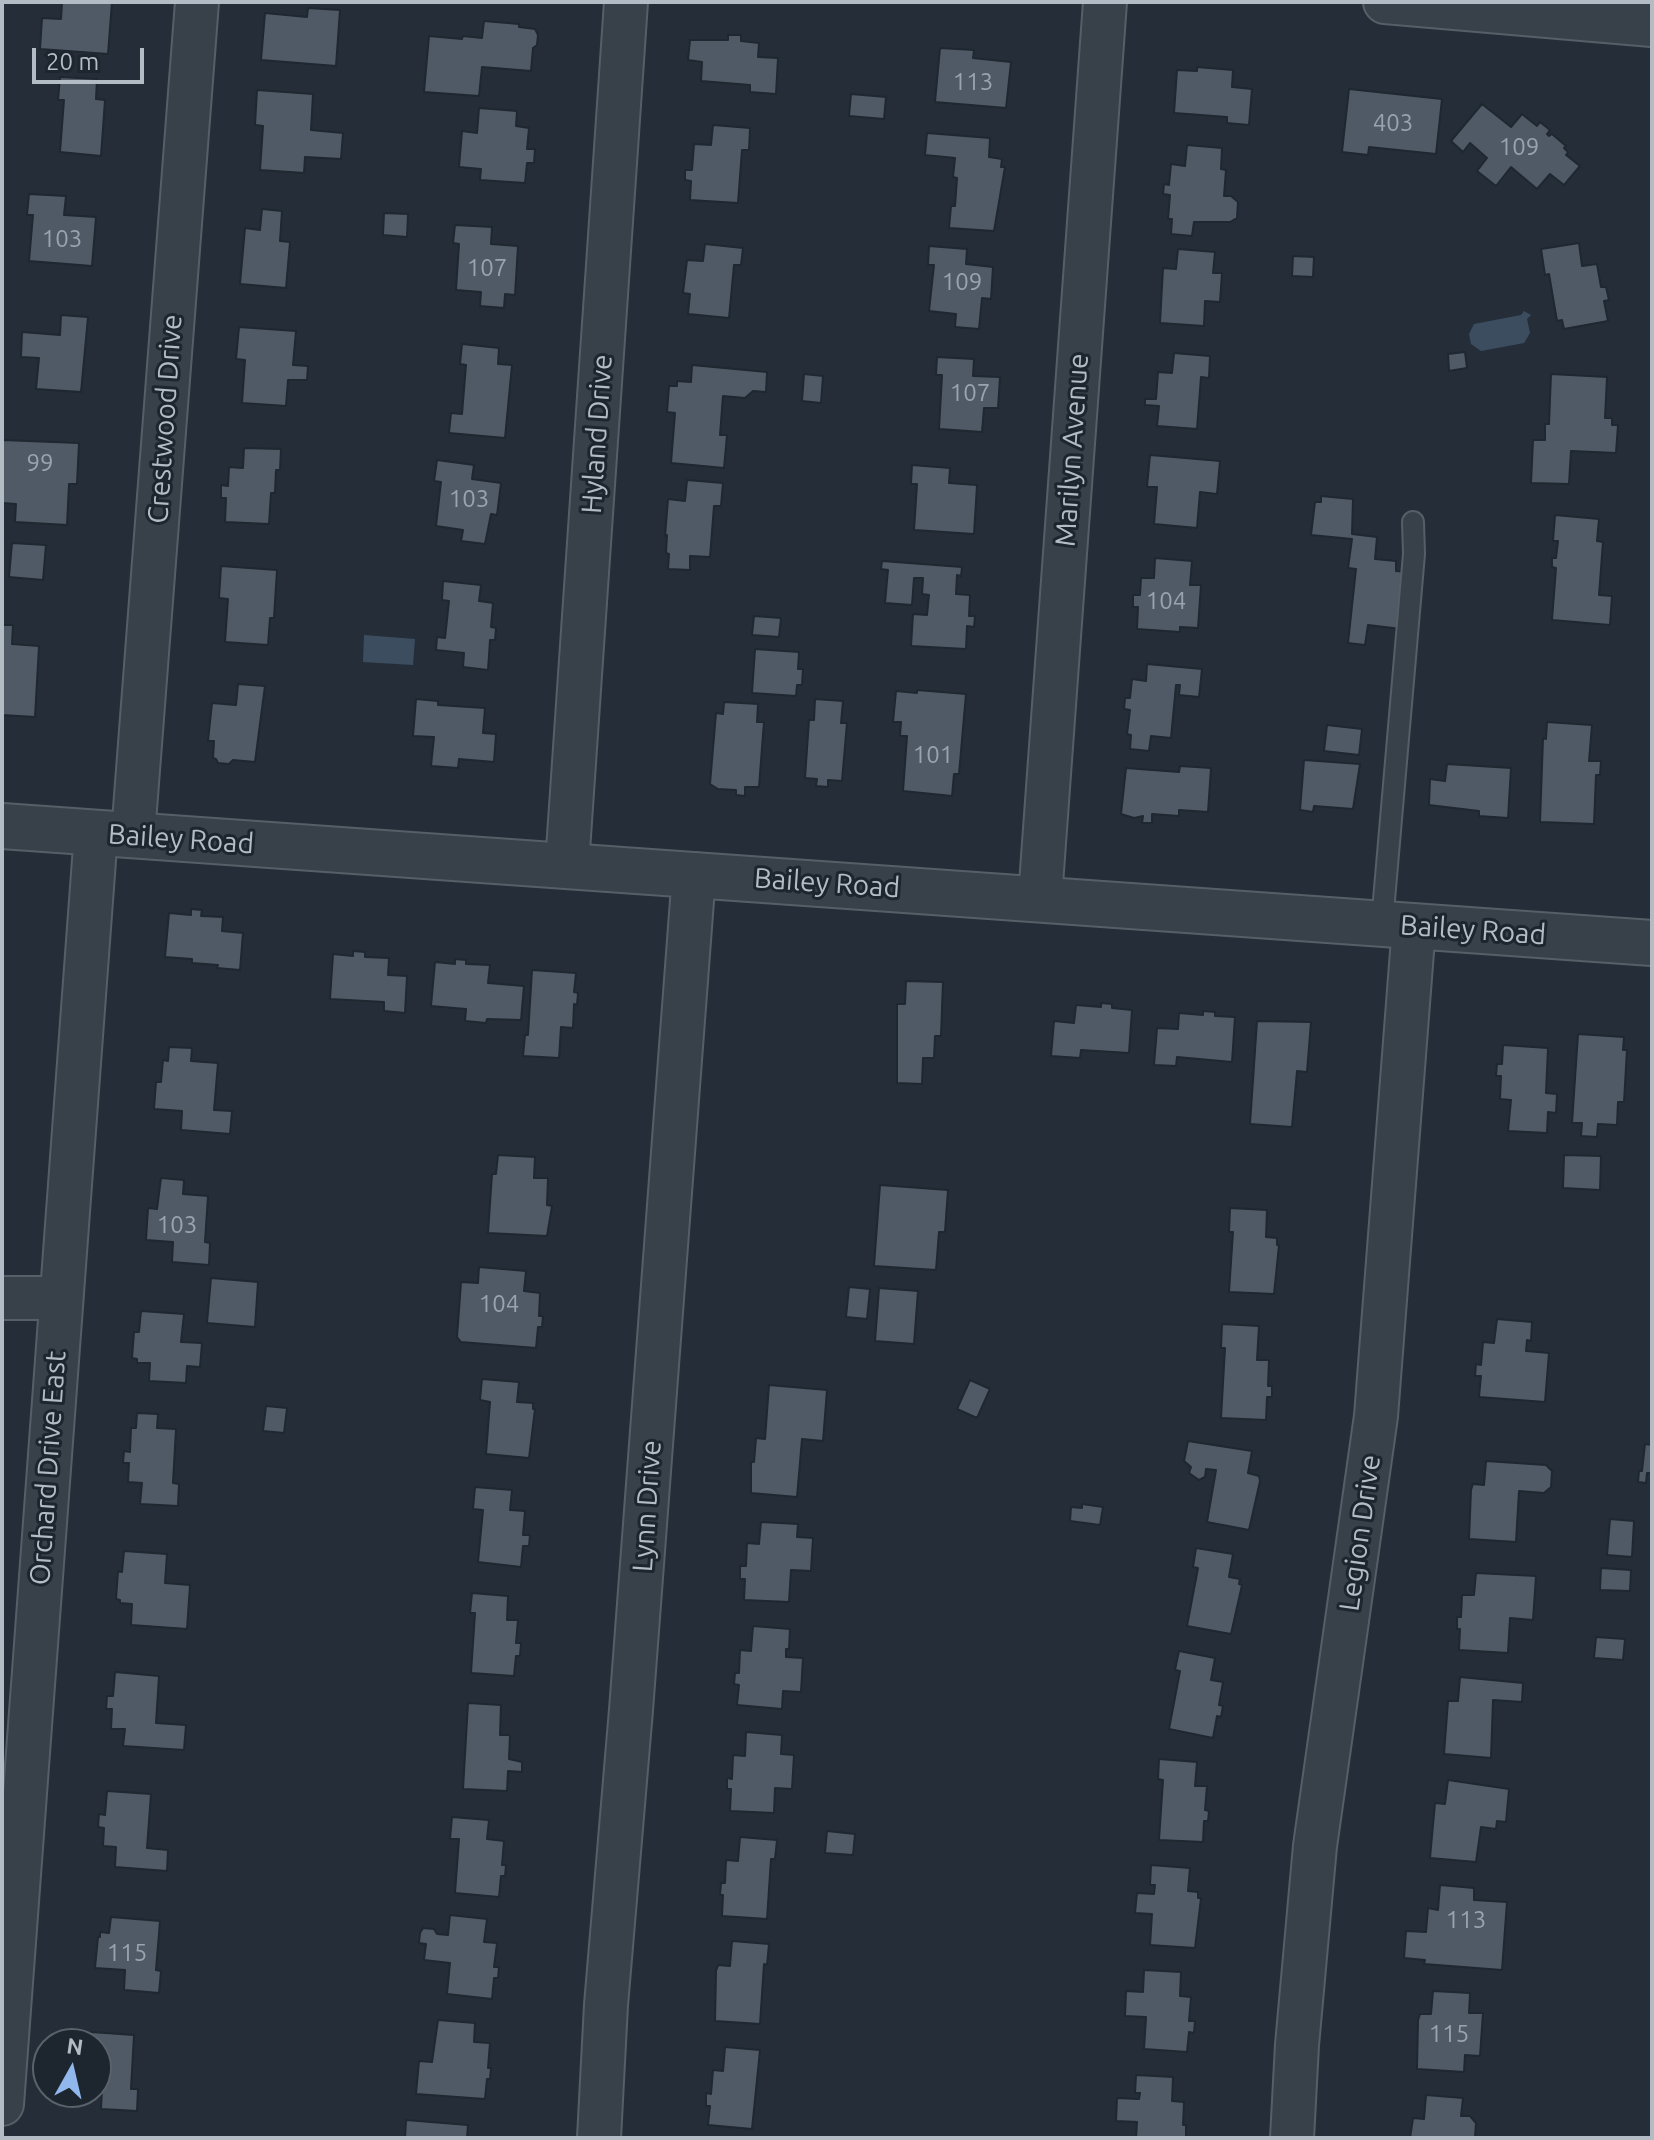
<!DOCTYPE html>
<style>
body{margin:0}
#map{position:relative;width:1654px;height:2140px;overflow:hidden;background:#252e38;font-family:Ubuntu,sans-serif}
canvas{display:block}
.frame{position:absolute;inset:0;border:4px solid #b3bbc5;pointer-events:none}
.north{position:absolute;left:32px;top:2028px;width:80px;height:80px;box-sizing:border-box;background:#1d252e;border:2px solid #59616a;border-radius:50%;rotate:8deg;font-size:22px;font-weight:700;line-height:32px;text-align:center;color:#b3bbc5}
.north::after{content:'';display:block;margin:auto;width:28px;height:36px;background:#91b8ec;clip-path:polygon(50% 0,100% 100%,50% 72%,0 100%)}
.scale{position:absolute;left:32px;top:48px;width:112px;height:36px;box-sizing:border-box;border:4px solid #b3bbc5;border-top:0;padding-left:10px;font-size:24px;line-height:28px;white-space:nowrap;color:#b3bbc5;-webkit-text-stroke:6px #1d252e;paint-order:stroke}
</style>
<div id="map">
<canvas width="1654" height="2140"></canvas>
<div class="frame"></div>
<div class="north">N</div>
<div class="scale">20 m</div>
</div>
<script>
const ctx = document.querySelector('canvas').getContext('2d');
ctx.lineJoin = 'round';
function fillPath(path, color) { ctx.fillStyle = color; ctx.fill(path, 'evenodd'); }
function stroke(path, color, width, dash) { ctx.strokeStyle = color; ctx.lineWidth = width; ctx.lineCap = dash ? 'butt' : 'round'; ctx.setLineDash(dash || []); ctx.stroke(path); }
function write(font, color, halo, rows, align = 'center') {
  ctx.font = font + ' Ubuntu,sans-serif'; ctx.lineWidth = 6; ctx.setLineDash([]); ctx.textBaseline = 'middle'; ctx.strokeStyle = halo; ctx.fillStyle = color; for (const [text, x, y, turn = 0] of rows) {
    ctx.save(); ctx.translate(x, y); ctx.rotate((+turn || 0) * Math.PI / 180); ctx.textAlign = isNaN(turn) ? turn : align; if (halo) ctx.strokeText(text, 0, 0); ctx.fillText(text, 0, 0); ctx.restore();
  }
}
fillPath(new Path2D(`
 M1524,311L1531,315L1527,319L1530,333L1524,343L1481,351L1471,344L1469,334L1474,324L1521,315Z
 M364,635L415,639L413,665L363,662Z`), '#3c4d60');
const building = new Path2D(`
 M62,2H112L108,54L40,49L42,18L61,19Z
 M308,8L340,10L336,66L261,60L265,13L307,17Z
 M484,21L519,24V27L535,29L538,35L537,45L533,48L531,71L482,67L479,96L424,92L429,36L462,39L463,36L482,38Z
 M728,35H741V41L759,43L758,57L778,58L776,94L750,92V85L701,81L702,62L688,60L690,40H728Z
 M940,48L974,50L973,58L1011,62L1006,108L935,102Z
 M1197,67L1233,70L1232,87L1252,89L1249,125L1227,123V117L1174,113L1177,70L1197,71Z
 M60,77L97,79L96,99L105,100L101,156L60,152L64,100H58Z
 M1349,89L1442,99L1436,154L1369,147L1368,155L1342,152Z
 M257,90L313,94L311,130L343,133L341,159L305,157L304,173L260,170L263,126L255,125Z
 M851,94L886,97L884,119L849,116Z
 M1482,104L1511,127L1522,114L1537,126L1540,122L1550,130L1547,134L1549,136L1552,134L1566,146L1564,148L1568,152L1566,155L1580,166L1564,185L1550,174L1537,189L1511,167L1496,186L1477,171L1487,158L1470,143L1463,152L1451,141Z
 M479,108L517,111L516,126L529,128L527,149H535L534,163H527L525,183L480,180L481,169L459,167L462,131L477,133Z
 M713,125L750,128L749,150H742L738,203L690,200L691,181L685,180V170H692L694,144L711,145Z
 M927,133L990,138L989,157L1002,159L1001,167H1005L994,231L949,228L951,206H955L957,178L953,177L955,158L925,155Z
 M1187,145L1222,148L1221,169L1226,170L1224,196H1231L1238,202L1237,218L1230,222H1194L1192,236L1171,234L1172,219H1168L1170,195L1163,194L1164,184L1169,185L1171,164L1185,166Z
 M29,194L66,196L64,215L96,217L92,266L29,261L33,215H27Z
 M262,209L282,211L280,241L290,242L286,288L240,284L245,228L260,230Z
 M384,213L408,214L407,237L383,235Z
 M455,225L492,227L491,244L518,246L515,295L505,294L504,308L480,306L481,292L456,290L459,244L453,243Z
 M1579,243L1582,266L1597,264L1601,287H1606L1609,300L1604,301L1608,321L1564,329L1562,320L1557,321L1549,274L1545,275L1541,249Z
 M705,244L743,248L741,265H734L729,318L688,314L690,294L683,293L687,260L703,261Z
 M929,246L967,249L966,264L993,267L991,299L982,298L979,329L955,327L956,314L929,311L934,265H928Z
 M1178,249L1215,252L1213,273H1222L1220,302L1205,301L1204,326L1160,323L1163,268L1176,269Z
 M1293,256L1314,257L1313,277L1292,276Z
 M61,315L88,317L81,392L36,389L39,358L21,357L22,332L60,335Z
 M239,327L296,331L293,365L308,366L307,380H288L286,406L242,403L245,360L236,359Z
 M462,344L499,348L498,364L512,365L505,438L449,433L451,413L462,414L466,365L460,364Z
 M1465,352L1467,368L1449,371L1448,354Z
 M1174,353L1210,356L1209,378L1201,377L1197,429L1157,426L1159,406L1145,405V399H1156L1158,372L1172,373Z
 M937,357L974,359L973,376L1000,377L998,408H984L982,432L939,429L942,375H936Z
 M692,365L767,372L766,392L753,391L745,398L723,396L720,435H727L724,468L671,463L675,413L667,412L669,386H677V381L691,382Z
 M804,374L823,376L821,403L802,401Z
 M1551,374L1607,377L1605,418H1612V425H1618L1616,453L1571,451L1569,484L1531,483L1533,440H1545V424H1549Z
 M2,440L79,443L77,484H69L67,525L15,522L16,504L2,503Z
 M244,448L281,449L280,470H276L275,493H271L269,524L225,522L226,498H221V485L228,486L229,467L243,468Z
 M1150,455L1220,461L1217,494L1200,492L1197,528L1154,524L1157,487H1147Z
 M437,460L474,465L472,479L501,483L497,515L491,514L485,544L461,541L463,530L436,526L441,482L434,481Z
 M912,465L950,468L949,483L977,485L974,534L914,530L917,484H911Z
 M687,480L723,483L721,506H714L710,557L690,556V570L668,569L669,554L666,553L667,535L665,536L668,499L685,501Z
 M1321,496L1353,499L1352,534L1377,537L1375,559L1396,561V571L1407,572L1401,629L1368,625L1365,645L1348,643L1356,569L1348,568L1352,539L1311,535L1315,502H1321Z
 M1555,515L1599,519L1597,541L1603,542L1599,595L1612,596L1610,625L1552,620L1556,568L1552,567V558H1556L1558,541H1553Z
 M12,543L46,545L43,580L9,577Z
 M1155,558L1192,561L1190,585H1201L1198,628L1180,627V632L1137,629L1138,607H1133V595H1140L1141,578H1154Z
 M882,561L962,567L961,576L957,575L956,594L970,595L969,616H975L974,627L967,626L966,649L911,646L913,614L927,615L929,595L922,594L923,578H914L912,605L885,603L888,570L881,569Z
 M221,566L277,570L274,618H270L268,645L225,642L228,599L219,598Z
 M443,581L481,585L479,601L493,603L491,627L496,628L495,640H490L488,670L463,667L464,653L436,650L437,637L445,638L449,601L442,600Z
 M754,616L781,618L779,637L752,635Z
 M2,625H13L12,644L39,646L35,717L2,715Z
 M755,649L799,652L798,669H803L802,685H797L796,696L752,693Z
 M1147,664L1202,669L1199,697L1179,695L1180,685H1176L1171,738L1151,736L1149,751L1130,749L1131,735L1127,734L1130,710L1124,709L1125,698H1130L1132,679L1146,681Z
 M238,684L265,686L255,762L233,760L229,764L218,763L216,759L213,758L214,741H208L212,703L236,705Z
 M917,690L966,694L959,774H954L952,796L903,791L907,736H900L901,722H893L896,691L917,693Z
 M416,699L438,701V705L485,708L483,733L496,734L494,762L459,759L458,768L431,766L434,737L413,736Z
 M815,699L843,701L841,723H847L842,781L828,780V787L816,786L817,779L805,778L809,720H814Z
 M724,702L758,704L757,722H764L759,787H745V796L736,795V790L718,789L710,784L716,713L723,714Z
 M1547,722L1592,725L1589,761H1601L1600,775H1596L1594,824L1540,822L1543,738L1546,739Z
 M1327,725L1362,729L1359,755L1324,751Z
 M1304,760L1360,764L1353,809L1314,806L1313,812L1300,810Z
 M1447,764L1511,768L1508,818L1479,816V811L1429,805L1430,779L1445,781Z
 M1180,766L1211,768L1208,812L1179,810V816L1152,814V823H1142L1143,816L1134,818L1121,814L1126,768L1179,772Z
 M191,909L202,910L201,916L223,917L222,931L243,933L240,970L217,968L218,965L192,963V959L165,957L169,913L191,915Z
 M353,951L365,952V957L389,958L388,975L407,976L405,1013L384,1011V1002L330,999L333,954L353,956Z
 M455,959L466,960V964L490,965L488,983L524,986L521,1020L487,1019L486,1023L465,1021L466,1009L431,1006L435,962L455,964Z
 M532,970L576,973L574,992L578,993L577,1005L574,1004L573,1028L561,1027L559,1058L523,1056L525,1035H528Z
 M906,981L943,982L941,1036H935L934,1058H923L922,1084L897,1083V1004H905Z
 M1101,1003L1112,1004V1008L1132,1010L1129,1053L1081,1050L1080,1058L1051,1056L1054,1021L1074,1023L1076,1005L1101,1007Z
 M1203,1011L1215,1012V1016L1235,1017L1232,1062L1177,1057L1176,1066L1154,1065L1157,1028L1178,1029L1179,1013L1203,1015Z
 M1257,1021L1311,1022L1307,1072L1297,1071L1292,1127L1250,1124Z
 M1578,1034L1624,1037L1623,1050H1627L1624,1102H1618L1617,1125L1598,1124L1597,1137L1581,1136L1582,1123H1572Z
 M1503,1045L1548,1048L1546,1093L1557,1094L1556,1113L1548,1112L1547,1133L1508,1131L1511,1100L1500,1099L1501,1076H1496L1497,1064H1502Z
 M169,1047L192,1048L191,1061L218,1063L214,1110L232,1111L230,1134L181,1130L182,1111L154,1109L156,1082H161L163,1060L168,1061Z
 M498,1155L535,1157L534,1178H548L547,1205L552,1206L547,1236L488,1233L492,1174H496Z
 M1564,1155L1601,1156L1600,1190L1563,1188Z
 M161,1178L184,1180L183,1194L208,1196L205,1242L210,1243L209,1265L172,1262L173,1242L146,1240L148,1208L157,1209Z
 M880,1185L948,1190L945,1232H939L936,1270L874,1266Z
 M1230,1208L1267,1210L1266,1237L1277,1238V1245H1279L1274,1294L1229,1292L1233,1232H1229Z
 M479,1267L526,1271L524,1291L540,1293L539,1316H543L542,1327H538L536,1348L461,1342L457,1337L461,1282L478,1283Z
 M211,1278L258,1282L255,1327L207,1323Z
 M849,1287L870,1289L867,1319L846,1317Z
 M879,1288L918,1291L914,1344L875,1341Z
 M141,1311L184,1314L181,1342L202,1343L200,1367L187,1366L186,1383L149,1381L150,1363H137V1359L132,1358L134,1332H139Z
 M1497,1319L1532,1322L1531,1341L1527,1340L1526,1351L1549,1353L1545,1402L1479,1397L1481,1376H1475L1476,1364L1481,1365L1483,1342L1494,1343Z
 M1222,1324L1259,1326L1257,1360H1269L1268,1386H1272V1397H1267L1266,1420L1221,1418L1225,1348H1221Z
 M482,1379L519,1382L517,1402L533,1403V1409H535L529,1458L486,1454L490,1402L480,1400Z
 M970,1380L990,1389L977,1418L957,1409Z
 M769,1385L827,1390L823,1441L802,1439L797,1497L751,1493V1462H754L756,1438L765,1439Z
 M266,1406L287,1408L284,1433L263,1431Z
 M137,1413L158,1414L157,1428L176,1429L173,1483L179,1484L178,1506L140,1504L142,1483L128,1482L129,1463H123L124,1451L130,1452L131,1428H136Z
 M1188,1441L1252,1451L1248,1473L1259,1476L1260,1481L1249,1530L1207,1522L1216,1470L1206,1469L1205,1477L1199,1480L1189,1473L1191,1467L1184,1461Z
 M1645,1444L1652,1445V1473H1647L1646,1483L1638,1482L1639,1471H1642Z
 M1486,1461L1546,1465L1552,1471L1551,1487L1544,1493L1519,1491L1516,1542L1469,1539L1471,1490L1473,1484L1484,1485Z
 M475,1487L512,1490L510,1510L525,1511L523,1535H530L529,1546H523L521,1567L478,1562L483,1510L473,1509Z
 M1082,1504L1103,1507L1100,1525L1070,1521L1071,1507L1082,1508Z
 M1610,1519L1634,1521L1632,1557L1607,1555Z
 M761,1522L798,1524L797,1537L813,1538L811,1571L791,1570L789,1602L744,1600L745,1579H740V1566H746L747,1543L759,1544Z
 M1196,1548L1233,1554L1229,1577L1240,1579L1239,1584L1242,1585L1231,1634L1187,1626L1198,1568L1193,1567Z
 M124,1551L167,1554L165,1583L190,1585L187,1629L131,1625L132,1604L120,1603V1600L116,1599L118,1571L122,1572Z
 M1601,1568L1631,1570L1630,1591L1600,1590Z
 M1476,1573L1536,1576L1533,1620L1510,1618L1508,1653L1459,1650L1460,1629H1457V1617H1461L1462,1595H1474Z
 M472,1593L508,1596L507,1620H518L516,1643H521L520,1656H516L514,1676L471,1673L475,1613H470Z
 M753,1626L790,1629L789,1649H786V1657L803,1658L801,1692L783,1691L782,1709L737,1705L739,1685L734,1684L735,1673H739L740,1650L751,1651Z
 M1596,1637L1625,1639L1623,1660L1594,1658Z
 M1179,1651L1215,1658L1211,1680L1223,1682L1219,1705L1223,1706L1221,1717L1217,1716L1213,1738L1169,1729L1180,1671L1175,1670Z
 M115,1672L159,1676L156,1723L186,1725L184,1750L123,1746L125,1729H111L112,1709H106L107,1696H113Z
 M1460,1677L1523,1683L1522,1702L1493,1700L1491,1758L1444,1754L1448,1701H1458Z
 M468,1703L501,1705L500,1735H510L509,1759L522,1762V1772L508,1771L507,1791L463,1789Z
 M746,1732L782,1735L781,1754L794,1755L792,1789L775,1788L774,1813L730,1811L731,1789H727V1778L732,1779L733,1755L745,1756Z
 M1159,1759L1197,1762L1195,1786H1207L1205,1810L1209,1811L1208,1821H1204L1203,1842L1159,1840L1163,1780L1158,1779Z
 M1448,1780L1509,1789L1506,1822L1497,1821L1496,1829L1481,1827L1476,1862L1430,1858L1435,1803L1445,1804Z
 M107,1791L151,1794L147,1848L168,1850L167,1871L115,1867L116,1847L103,1846L104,1828L98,1827L99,1814L105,1815Z
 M452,1817L489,1820L487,1839L504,1841L502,1865H506L505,1876H501L499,1897L455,1893L459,1839H450Z
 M827,1831L855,1834L853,1855L825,1853Z
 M740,1837L777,1840L775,1859H771L767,1919L722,1916L723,1895H720L721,1883H725L726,1860L738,1861Z
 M1151,1865L1190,1868L1188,1891L1198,1892V1898H1201L1195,1948L1150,1945L1152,1914L1135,1913L1137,1893L1154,1894L1155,1885H1150Z
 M1440,1885L1474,1888V1900L1507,1902L1502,1970L1424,1964L1425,1960L1404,1958L1406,1931L1426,1932L1428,1908L1438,1910Z
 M450,1915L487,1919L484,1942L497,1943L494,1967H499L498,1978H494L492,1999L447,1994L450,1963L424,1960L426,1944L419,1943L420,1933L423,1928L434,1929L437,1934L448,1935Z
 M111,1917L160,1921L156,1970L161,1971L159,1993L124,1990L125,1970L95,1968L98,1937H100V1932L109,1933Z
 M732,1941L769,1944L767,1965L764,1964L760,2024L715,2021L716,1971L718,1965L730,1966Z
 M1144,1970L1181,1972L1180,1996L1191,1997L1189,2021H1195L1194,2033L1189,2032L1187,2052L1144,2049L1146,2017L1125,2016L1126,1991L1143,1992Z
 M1433,1991L1470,1993L1469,2013H1483L1480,2056L1465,2055L1464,2072L1417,2069L1418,2020L1420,2014H1431Z
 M438,2020L475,2023L474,2042L490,2043L488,2068H491L490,2079H487L485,2099L416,2094L419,2061L432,2062Z
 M91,2032L134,2035L131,2089H138L137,2111L101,2109L102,2088H96V2044H91Z
 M725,2047L760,2050L752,2129L708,2125L710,2106H706V2093L711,2094L713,2070L723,2071Z
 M1136,2075L1173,2077L1172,2101L1184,2102L1183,2125H1186V2137L1136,2138L1137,2122L1116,2121L1117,2098L1139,2099L1140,2093H1135Z
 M1426,2095L1463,2098L1461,2116H1470L1476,2123L1475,2138H1410L1413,2118L1424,2119Z
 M406,2120L468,2125L467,2138H405Z`);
fillPath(building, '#505a67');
stroke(building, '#1f2730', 2);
const service = new Path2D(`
 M1382,923L1414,554L1413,522`);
const minor = new Path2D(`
 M1385,2L1652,25
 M133,835L197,2
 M567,865L626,2
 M1040,898L1105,2
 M2,1298H60
 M2,2104L96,833
 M599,2138L606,2005L631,1710L694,874
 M1292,2138L1297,2045L1315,1846L1376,1416L1414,926`);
const tertiary = new Path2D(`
 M2,826L1652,943`);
stroke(service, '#565e67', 24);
stroke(minor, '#565e67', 46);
stroke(tertiary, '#565e67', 48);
stroke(service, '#384049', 20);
stroke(minor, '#384049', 42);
stroke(tertiary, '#384049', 44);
write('24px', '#9aa3ae', null, [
 ["113",973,82],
 ["403",1393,123],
 ["109",1519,147],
 ["103",62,239],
 ["107",487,268],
 ["109",962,282],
 ["107",970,393],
 ["99",40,463],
 ["103",469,499],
 ["104",1166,601],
 ["101",933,755],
 ["103",177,1225],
 ["104",499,1304],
 ["113",1466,1920],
 ["115",127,1953],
 ["115",1449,2034]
]);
write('28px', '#b3bbc5', '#1d252e', [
 ["Crestwood Drive",165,419,-86],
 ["Hyland Drive",597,434,-86],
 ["Marilyn Avenue",1072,450,-86],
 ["Bailey Road",181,839,4],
 ["Bailey Road",827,883,4],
 ["Bailey Road",1473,930,4],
 ["Orchard Drive East",48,1468,-86],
 ["Lynn Drive",647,1506,-86],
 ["Legion Drive",1360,1533,-82]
]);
</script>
